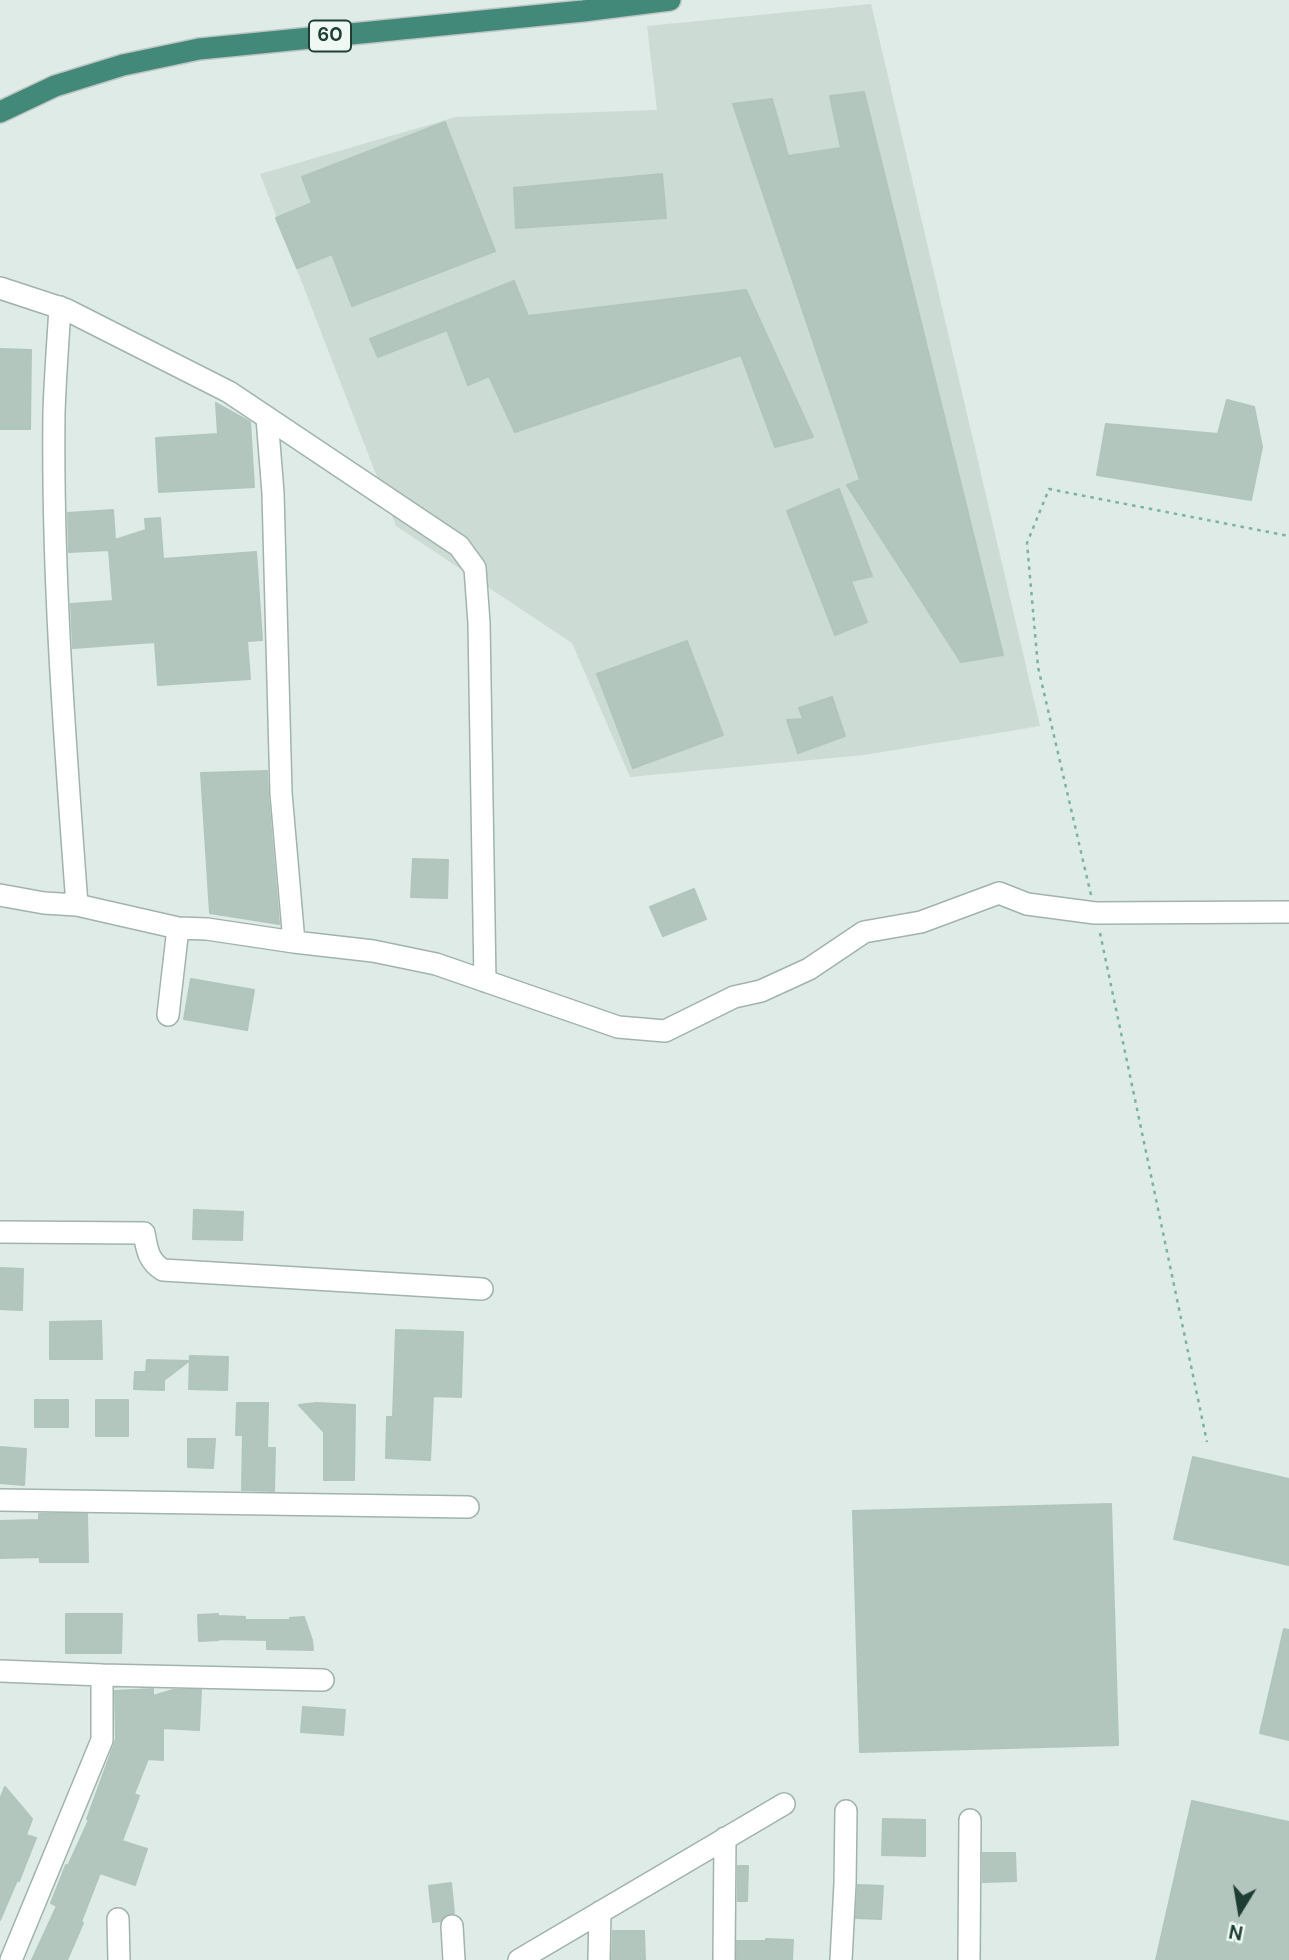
<!DOCTYPE html>
<style>
body{margin:0}
#map{position:relative;width:1289px;height:1960px;overflow:hidden;background:#deebe6;font-family:"DM Sans",sans-serif}
canvas{display:block}
.north{position:absolute;left:1205px;top:1876px;width:70px;height:70px;-webkit-text-stroke:5px #eff8f3;paint-order:stroke;rotate:191deg;font-size:19px;font-weight:700;line-height:28px;text-align:center;color:#1e3d35}
.north::after{content:'';display:block;margin:auto;width:24px;height:32px;background:#1e3d35;clip-path:polygon(50% 0,100% 100%,50% 72%,0 100%)}
</style>
<div id="map">
<canvas width="1289" height="1960"></canvas>
<div class="north">N</div>
</div>
<script>
const ctx = document.querySelector('canvas').getContext('2d');
ctx.lineJoin = 'round';
function fillPath(path, color) { ctx.fillStyle = color; ctx.fill(path, 'evenodd'); }
function stroke(path, color, width, dash) { ctx.strokeStyle = color; ctx.lineWidth = width; ctx.lineCap = dash ? 'butt' : 'round'; ctx.setLineDash(dash || []); ctx.stroke(path); }
function write(font, color, halo, rows, align = 'center') {
  ctx.font = font + ' "DM Sans",sans-serif'; ctx.lineWidth = 7; ctx.setLineDash([]); ctx.textBaseline = 'middle'; ctx.strokeStyle = halo; ctx.fillStyle = color; for (const [text, x, y, turn = 0] of rows) {
    ctx.save(); ctx.translate(x, y); ctx.rotate((+turn || 0) * Math.PI / 180); ctx.textAlign = isNaN(turn) ? turn : align; if (halo) ctx.strokeText(text, 0, 0); ctx.fillText(text, 0, 0); ctx.restore();
  }
}
fillPath(new Path2D(`
 M871,4L1040,726L864,755L630,777L572,643L396,526L260,174L456,117L657,110L647,26Z`), '#ccdbd4');
const building = new Path2D(`
 M864,92L1003,655L961,662L847,485L860,480L733,104L772,99L788,156L841,148L830,96Z
 M445,122L495,251L352,306L332,254L297,268L276,218L312,203L302,177Z
 M662,174L666,218L516,228L514,188Z
 M514,281L528,316L746,290L813,437L775,447L741,355L515,432L489,376L468,385L447,330L378,357L370,339Z
 M0,349L31,350L30,429H0Z
 M1227,400L1254,407L1262,447L1251,500L1097,475L1106,424L1218,434Z
 M216,403L250,422L254,487L159,492L156,438L218,434Z
 M839,489L872,576L851,581L867,622L835,635L787,511Z
 M113,510L115,540L146,530L145,519L160,518L163,559L256,552L262,640L247,641L250,679L158,685L155,642L73,648L71,604L113,601L109,550L69,552L68,513Z
 M687,641L723,735L633,768L597,674Z
 M832,697L845,736L798,753L787,720L803,719L799,708Z
 M267,771L268,794L279,924L210,913L201,773Z
 M413,859L448,860L447,898L411,897Z
 M694,889L706,919L663,936L650,907Z
 M191,979L254,990L247,1030L184,1019Z
 M194,1210L243,1212L242,1240L193,1239Z
 M0,1268L23,1269L22,1310L0,1309Z
 M101,1321L102,1359H50V1322Z
 M396,1330L463,1332L461,1397L433,1396L430,1460L386,1458L387,1417H393Z
 M190,1356L228,1357L227,1390L189,1389Z
 M147,1360L189,1361L164,1380V1390L134,1389L135,1372H146Z
 M35,1400H68V1427H35Z
 M96,1400H128V1436H96Z
 M237,1403H268L267,1448H275L274,1491L242,1490L243,1435H236Z
 M316,1403L355,1405L354,1480H324V1432L299,1405Z
 M188,1439H215L213,1468L188,1467Z
 M0,1447L26,1449L24,1485L0,1483Z
 M1193,1457L1289,1479V1565L1174,1539Z
 M1111,1504L1118,1745L860,1752L853,1511Z
 M39,1514H87L88,1562H40V1557L0,1558V1521L39,1520Z
 M66,1614H122L121,1653H66Z
 M218,1614V1616L245,1617V1620H290V1618L304,1617L312,1640L313,1650L267,1649V1640L218,1639V1640L199,1641L198,1615Z
 M1284,1629L1289,1630V1740L1260,1733Z
 M153,1689V1696L173,1690H201L199,1730L163,1728V1760L148,1759L134,1794L139,1796L122,1841L147,1849L135,1885L100,1873L81,1922L83,1923L67,1960H32L57,1906L51,1903L66,1865L68,1866L89,1820L87,1819L114,1745L116,1739L115,1691Z
 M303,1707L345,1710L343,1735L301,1732Z
 M5,1787L32,1819L26,1835L36,1838L19,1881L17,1880L0,1920V1799Z
 M1192,1801L1289,1822V1960H1156Z
 M883,1819L925,1820V1856L882,1855Z
 M983,1853H1015L1016,1881L983,1882Z
 M738,1866H748L747,1901H738Z
 M451,1883L454,1913L445,1915L440,1921L433,1922L429,1886Z
 M858,1885L883,1886L881,1919L856,1918Z
 M613,1931H644L645,1960H612Z
 M766,1939L793,1940L792,1960H737V1941H766Z`);
fillPath(building, '#b3c6be');
stroke(building, '#b0c6bd', 2);
const minor = new Path2D(`
 M0,288L67,310L229,392L459,546L475,568L479,623L485,981
 M60,307C58,342 55,378 54,413C52,577 65,742 77,905
 M267,418L273,493L281,793L294,942L373,951L436,964L618,1027L665,1031L734,997L761,991L809,969L864,932L921,922L999,893L1027,904L1095,913L1289,912
 M0,895L44,903L77,905L178,928L207,929L294,942
 M168,1015L178,928
 M0,1232L144,1233C147,1249 148,1261 163,1270L482,1289
 M0,1500L468,1507
 M0,1671L102,1675
 M118,1919L119,1960
 M452,1926L454,1960
 M11,1960L102,1740V1675L323,1680
 M519,1960L784,1804
 M599,1960L600,1912
 M724,1960L725,1838
 M841,1960L845,1884L846,1811
 M969,1960L970,1820`);
const trunk = new Path2D(`
 M0,112L55,86L123,65L199,49L583,11L670,0`);
stroke(minor, '#a1b3ad', 24);
stroke(trunk, '#bcc5c2', 24);
stroke(new Path2D(`
 M1091,895L1038,667L1027,543L1049,489L1289,536
 M1100,933L1207,1442`), '#7bb3a1', 2.5, [3.5, 5]);
stroke(minor, '#fff', 21);
stroke(trunk, '#428979', 21);
for (const [x, y, w] of [
 [330,36,42]
]) { const box = new Path2D(); box.roundRect(x - w / 2, y - 15.5, w, 31, 5); ctx.fillStyle = '#eff8f3'; ctx.fill(box); stroke(box, '#1e3d35', 2); }
write('bold 19px', '#1e3d35', null, [
 ["60",330,36]
]);
</script>
